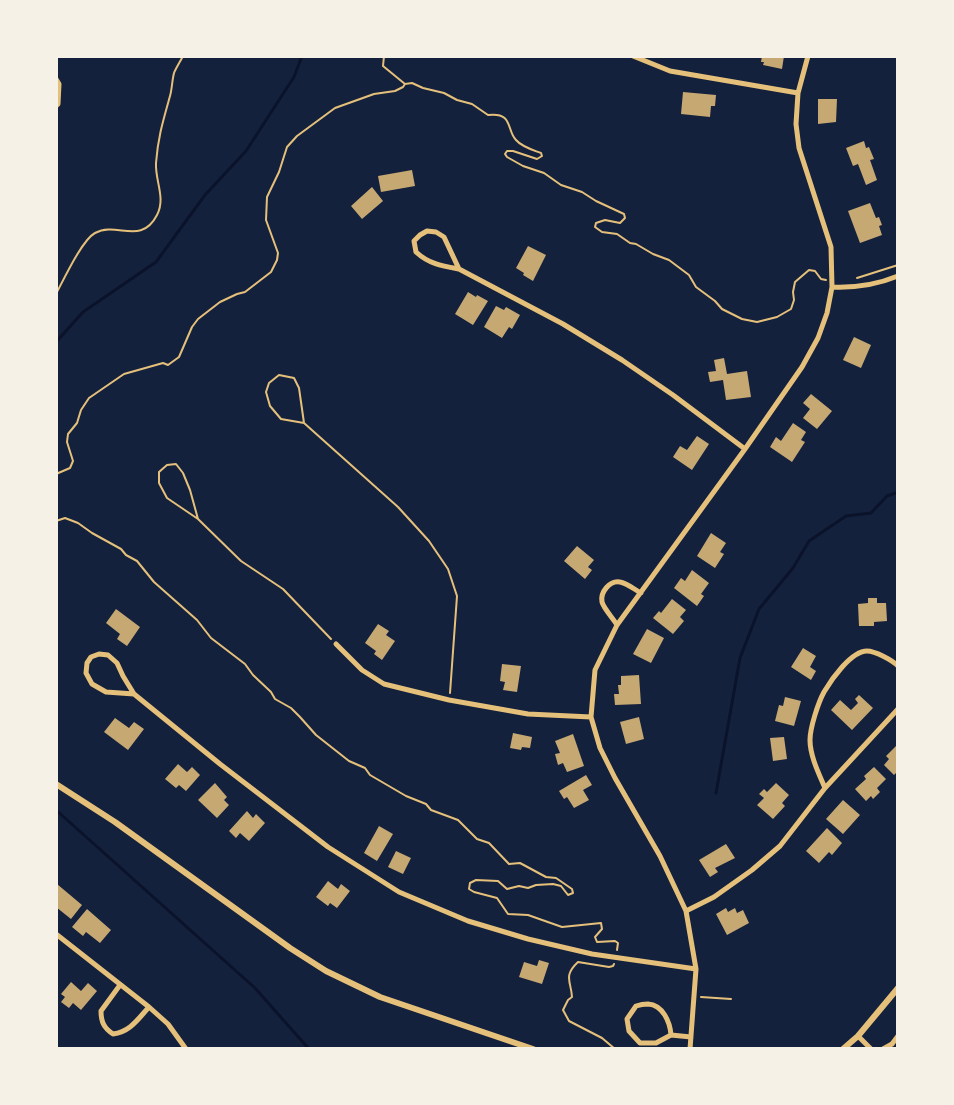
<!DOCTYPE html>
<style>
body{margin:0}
#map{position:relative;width:954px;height:1105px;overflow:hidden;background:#14213d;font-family:Mulish,sans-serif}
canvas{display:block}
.frame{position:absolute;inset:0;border:58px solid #f6f1e7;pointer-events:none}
</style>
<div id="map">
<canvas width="954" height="1105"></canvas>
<div class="frame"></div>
</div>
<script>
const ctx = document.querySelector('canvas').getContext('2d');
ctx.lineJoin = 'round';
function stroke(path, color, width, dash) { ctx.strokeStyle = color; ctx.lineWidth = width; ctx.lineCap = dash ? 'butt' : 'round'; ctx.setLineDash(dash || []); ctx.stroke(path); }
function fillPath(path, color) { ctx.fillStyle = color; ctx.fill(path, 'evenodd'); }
stroke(new Path2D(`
 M56,342L83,312L156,262L205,195L246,151L294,77L302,56
 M716,793L740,658L759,609L793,568L809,541L846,516L871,513L887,496L898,492
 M56,810L255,988L309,1049`), '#0b132b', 3);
fillPath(new Path2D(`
 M762,56H784L782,69L763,65L764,62H761Z
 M683,92L716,95L715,106H711L710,117L681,114Z
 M818,99H837L836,122L818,124Z
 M864,141L866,148L869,147L874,159L870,160L877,180L866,185L858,164L853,166L846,148Z
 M412,170L415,186L381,192L378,176Z
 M372,187L383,201L362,219L351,206Z
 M870,203L876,218L879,217L882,225L879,226L882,235L860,243L848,211Z
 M528,246L546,255L533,281L523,275L524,273L516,268Z
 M468,292L476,297L477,295L488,301L473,325L455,314Z
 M496,306L504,310L506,307L520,315L512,329L509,327L502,338L484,327Z
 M854,337L871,345L861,368L843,360Z
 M724,358L727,374L747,371L751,397L726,400L723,380L710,382L708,372L716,371L714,360Z
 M811,394L832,411L817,429L803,418L810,409L803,403Z
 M793,423L806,432L801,440L805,442L792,462L770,447L776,437L781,441Z
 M697,436L709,444L692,470L673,457L680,446L687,450Z
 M711,533L726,543L720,552L724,554L715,568L697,556Z
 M577,546L594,560L588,567L592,570L585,579L564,561Z
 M692,570L709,583L701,594L704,596L697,606L674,588L681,578L685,581Z
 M868,598H877V603H886L887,621L874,622V626H859L858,604L868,603Z
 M672,599L686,610L680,617L684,621L673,634L653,618L659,611L661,613Z
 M116,609L140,627L127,646L117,639L120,634L106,623Z
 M378,624L389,631L386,635L395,641L382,660L374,654L376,651L365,643Z
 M647,629L664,638L651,663L633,654Z
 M803,648L816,656L810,667L816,671L811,680L791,667Z
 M502,664L521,666L517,692L503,690L505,682L500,681Z
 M639,675L641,704L615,705L614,694H619L618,685H621V676Z
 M859,695L873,708L852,730L831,710L840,700L851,710L858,703L855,699Z
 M785,697L801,701L794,726L775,721L779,705L783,706Z
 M639,717L644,739L626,744L620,722Z
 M115,718L129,728L134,722L144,729L128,750L104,732Z
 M513,733L532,737L530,748L522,747L521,750L510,748Z
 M573,734L584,766L567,772L563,763L558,765L555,754L560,753L555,741Z
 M784,737L787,759L773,761L770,738Z
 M896,746L898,747V771L894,775L884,765L889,759L886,756Z
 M178,764L187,772L192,767L200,775L186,791L179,785L176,788L165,779Z
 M874,767L886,779L877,788L880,792L873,799L871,796L866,801L855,789L866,779L864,776Z
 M586,775L592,785L583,790L589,800L574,808L567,797L564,799L559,791Z
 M215,783L227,797L224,800L229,805L217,818L198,800Z
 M776,783L789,795L782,803L785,806L773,819L757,805L764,798L759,794L764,789L767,792Z
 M843,800L860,815L843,834L826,819Z
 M247,811L253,818L256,814L265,823L249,841L240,833L236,838L229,831Z
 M379,826L393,834L377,861L364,853Z
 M827,828L842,843L832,855L829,852L819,863L806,851Z
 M726,844L735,858L715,868L718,872L710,877L699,860Z
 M396,851L411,858L403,874L388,867Z
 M328,881L338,889L341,884L350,891L337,908L330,903L328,906L316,897Z
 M57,884L82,905L71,919L56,907Z
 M726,908L728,912L735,908L737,913L743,910L749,923L727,935L716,914Z
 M87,909L111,930L100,943L86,932L83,936L72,927Z
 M539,960L549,963L542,984L519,977L524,962L537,966Z
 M71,982L81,991L88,983L97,991L81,1010L73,1003L69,1008L61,1002L65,997L61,994Z`), '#c6a872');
stroke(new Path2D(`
 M405,84L412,83L423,88L444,93L457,100L472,104L488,115C514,112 506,130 516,140C522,147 533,150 541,153L542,156L537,159L513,151H507L505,154L507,157L523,166L544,173L561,185L582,192L596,201L624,214L625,218L620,223L605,220L596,223L595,227L602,232L617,234L630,243L636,244L653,254L669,260L689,275L696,287L715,301L722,309L742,319L757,322L777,317L791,309L794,300L793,292L795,282L809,270L815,271L821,279L826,280
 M857,278L898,265
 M56,294C64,279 82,240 95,233C117,221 141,246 157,215C166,198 155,181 156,163C158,137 163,121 170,96C172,89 172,81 174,73C176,68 180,62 183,56
 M304,423L281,419L270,406L266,392L269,383L279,375L294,378L299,388L304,423L398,507L429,541L448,569L457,596L450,693
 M56,474L70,468L73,461L67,442L68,434L77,423L81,410L89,398L124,374L163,363L168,365L179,357L192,327L198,319L220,302L237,294L245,292L271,272L277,260L278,253L266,220L267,197L279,172L287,147L297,136L335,108L374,94L395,91L403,87L405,84L383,66L384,56
 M198,519L167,498L159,483V472L167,465L176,464L183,473L190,490L198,519L241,561L283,589L331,639
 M56,521L65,518L78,523L92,533L121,549L126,555L137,561L154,582L197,620L211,638L245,664L253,675L271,692L275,699L291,708L300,717L316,735L349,761L365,768L370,775L406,796L426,804L431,810L458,820L477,839L489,843L509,864L520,863L546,877L556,878L572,889L573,893L568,895L561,886L553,884L536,885L528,888L519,886L507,889L498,881L476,880L470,883L469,889L474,892L497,898L508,914L528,915L562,927L601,923L602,929L595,937L597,942L615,941L618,943L617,950
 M614,964L613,966L609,967L578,962C563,976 571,981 572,997L568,1000L563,1010L569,1021L602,1038L615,1049
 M701,997L731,999`), '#e5c07b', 2);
stroke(new Path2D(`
 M633,56L670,71L798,93
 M56,79L59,84L58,104L56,106
 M459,269C442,266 429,264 416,252L414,241L420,235L427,231L436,232L444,237L459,269L563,324L622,360L673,395L745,449
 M832,287C855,288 876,285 898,276
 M617,625C613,618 604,609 602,602C600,592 610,580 620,582C627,583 635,590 641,593
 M336,644L362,670L384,684L449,700L528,714L591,717
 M134,694L106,692L92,684L86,673L87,663L91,657L99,654L108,655L117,663L123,676L134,694L220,764L328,847L399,892L468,921L528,939L592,954L696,969
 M825,788C819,774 810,756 810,740C810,728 818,703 824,692C831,680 851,651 867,651C875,651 892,660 898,666
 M686,911L714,897L752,870L780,846L825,788L898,709
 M56,934L149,1007L168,1024L186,1049
 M120,985L101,1011C101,1022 104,1028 113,1034C130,1032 138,1019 149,1007
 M671,1035C670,1022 663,1005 648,1004C644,1004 639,1005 636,1006L627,1019L629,1031L640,1043H656L671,1035L691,1037
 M858,1036L871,1049
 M690,1049L696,969L686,911L660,856L615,778L600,748L591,717L595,670L617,625L745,449L802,367L818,338L827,313L832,287L831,247L799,148L796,124L798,93L808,56
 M883,1049L892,1044L898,1036`), '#e5c07b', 5);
stroke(new Path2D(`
 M56,784L115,822L290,948L326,971L380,997L533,1049
 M843,1049L858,1036L898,988`), '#e5c07b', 6);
</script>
